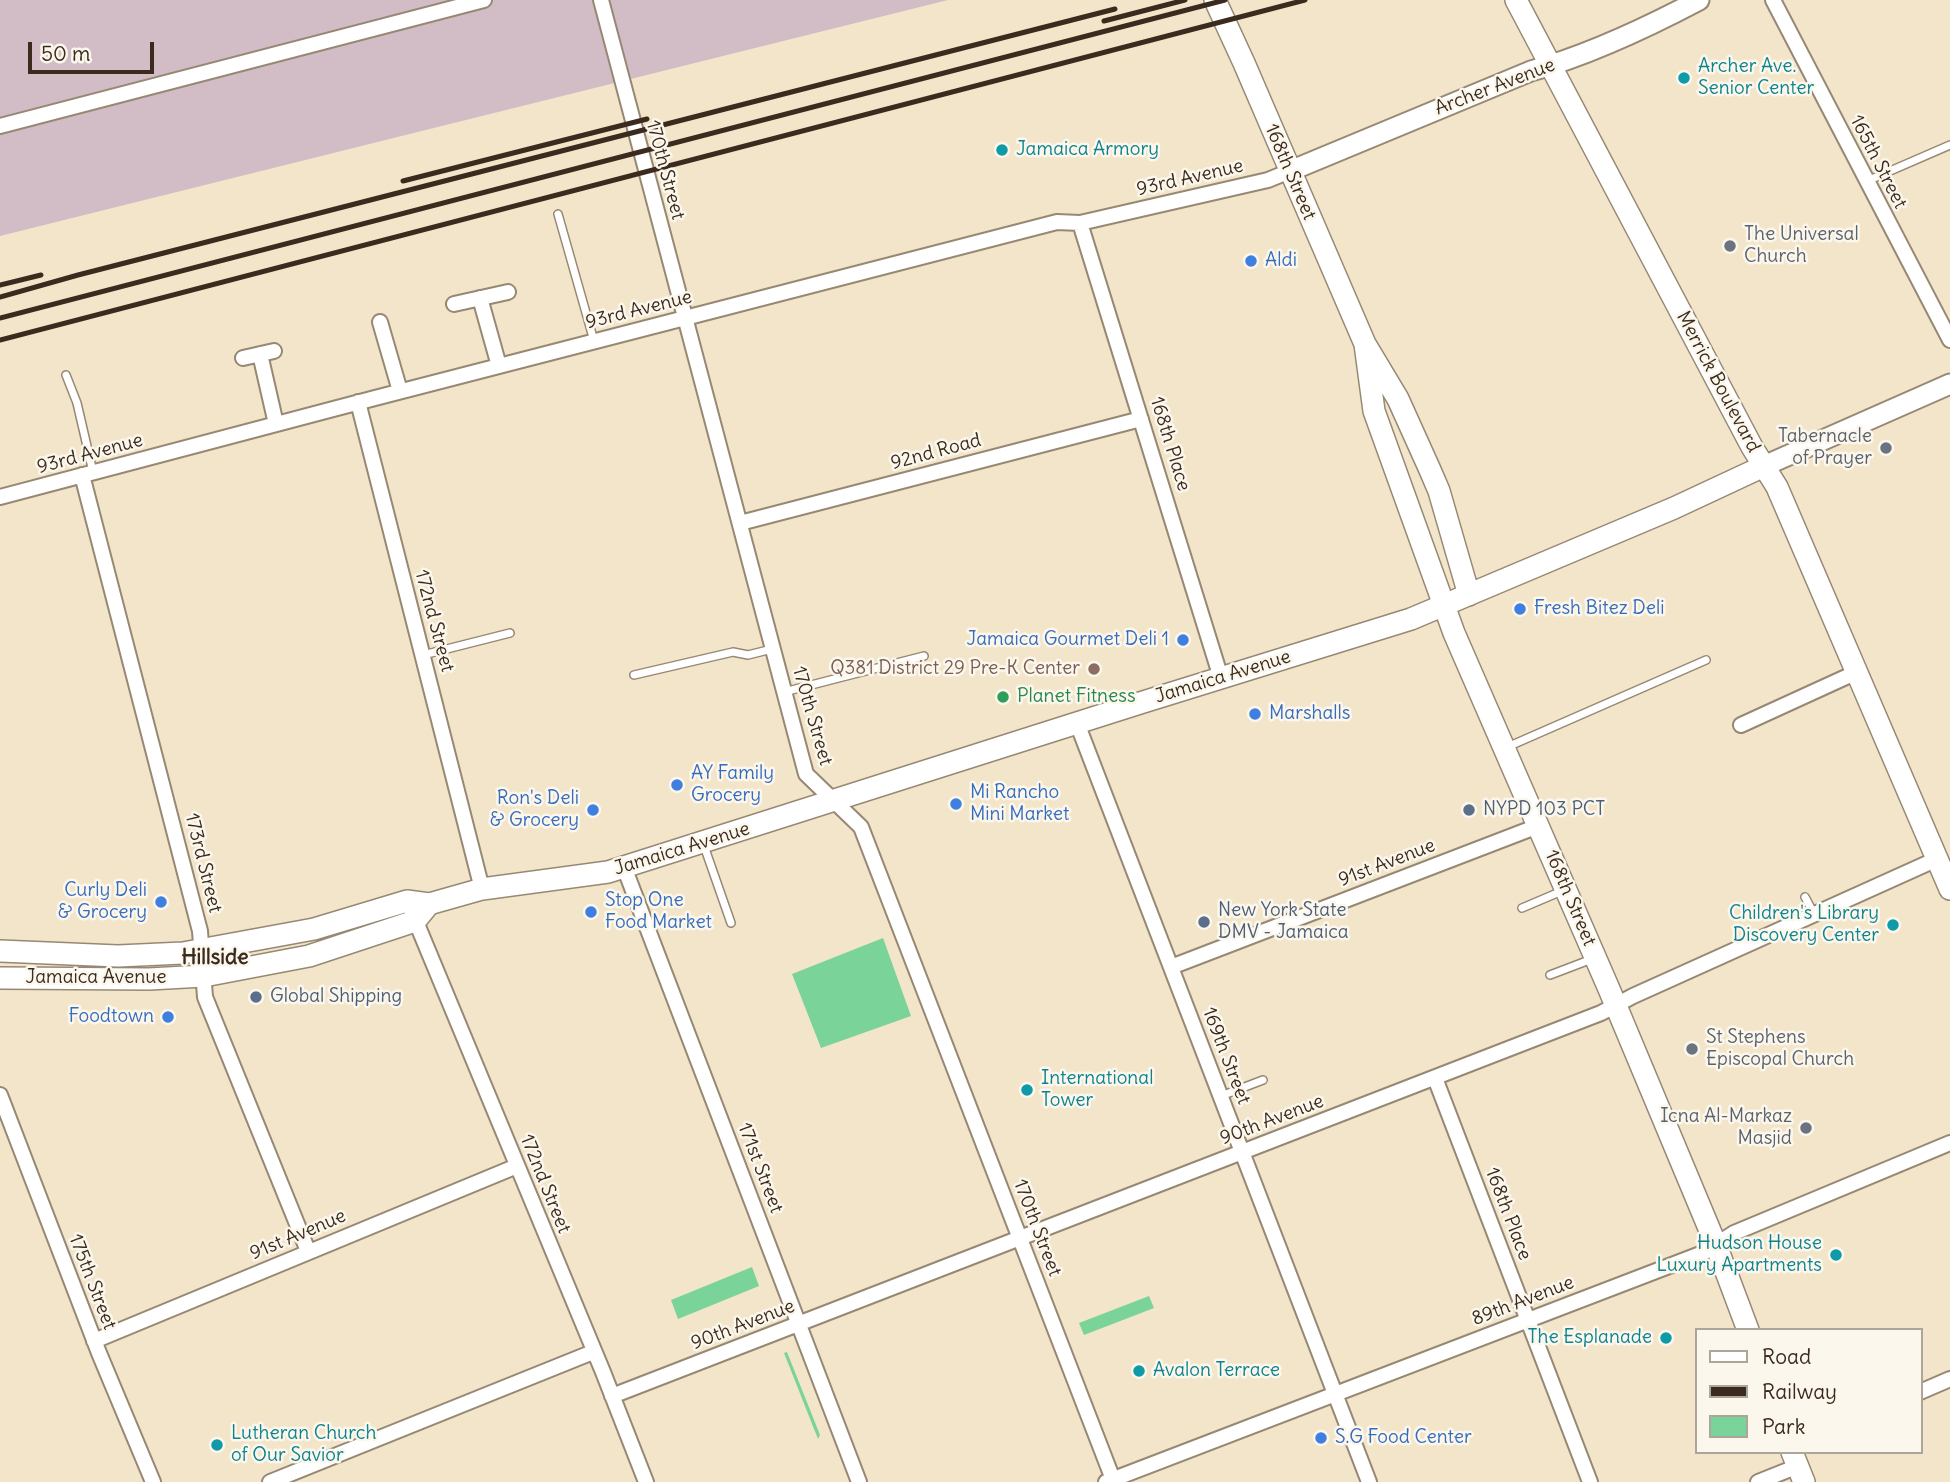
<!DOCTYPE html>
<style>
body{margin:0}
#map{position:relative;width:1950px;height:1482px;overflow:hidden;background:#f3e5ca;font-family:Delius,sans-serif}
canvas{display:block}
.legend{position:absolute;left:1695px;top:1328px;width:228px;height:126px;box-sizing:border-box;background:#fbf7ec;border:2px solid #aea59a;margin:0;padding:9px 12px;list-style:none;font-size:21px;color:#3b2a1e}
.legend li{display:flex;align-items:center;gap:14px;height:35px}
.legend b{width:35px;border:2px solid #aea59a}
.scale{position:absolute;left:28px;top:42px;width:126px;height:32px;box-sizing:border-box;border:4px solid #3b2a1e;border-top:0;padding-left:9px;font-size:21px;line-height:24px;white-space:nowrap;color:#3b2a1e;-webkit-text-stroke:5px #fbf7ec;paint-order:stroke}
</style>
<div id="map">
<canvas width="1950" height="1482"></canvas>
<ul class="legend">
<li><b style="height:9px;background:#fff"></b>Road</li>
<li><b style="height:9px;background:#3b2a1e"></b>Railway</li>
<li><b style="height:19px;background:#7ad399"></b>Park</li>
</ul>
<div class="scale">50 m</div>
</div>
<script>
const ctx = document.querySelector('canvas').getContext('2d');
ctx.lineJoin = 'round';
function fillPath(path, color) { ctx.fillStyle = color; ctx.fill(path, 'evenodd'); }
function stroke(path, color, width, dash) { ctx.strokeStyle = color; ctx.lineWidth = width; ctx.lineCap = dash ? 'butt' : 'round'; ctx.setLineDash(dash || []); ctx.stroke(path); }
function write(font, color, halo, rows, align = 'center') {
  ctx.font = font + ' Delius,sans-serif'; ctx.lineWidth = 5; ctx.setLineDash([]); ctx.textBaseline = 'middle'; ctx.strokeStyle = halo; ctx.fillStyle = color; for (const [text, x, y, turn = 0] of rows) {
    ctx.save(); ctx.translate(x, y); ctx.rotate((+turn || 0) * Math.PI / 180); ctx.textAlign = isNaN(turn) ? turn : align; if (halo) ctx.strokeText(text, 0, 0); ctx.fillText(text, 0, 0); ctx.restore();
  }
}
fillPath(new Path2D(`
 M0,0H948L0,236Z`), '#d2bdc6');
fillPath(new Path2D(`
 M883,938L911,1016L821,1048L792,974Z
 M752,1267L759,1286L678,1319L671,1300Z
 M1149,1296L1154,1308L1084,1335L1079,1323Z
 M787,1352L820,1435L818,1439L784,1353Z`), '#7ad399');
const lane = new Path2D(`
 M1867,181L1950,145
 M558,214L594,341
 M66,375L77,403L93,472
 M423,655L510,633
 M634,675L733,652L748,655L772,649
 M784,692L924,656
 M1505,748L1706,660
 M703,843L731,923
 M1805,897L1814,914
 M1522,908L1562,891
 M1550,975L1592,959
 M1221,1096L1263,1080`);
const street = new Path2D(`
 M601,0L806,774L861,827L1114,1482
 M1773,0L1950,340
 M0,126L484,0
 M1080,223L1221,678
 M480,298L499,366
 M454,304L508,292
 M380,322L400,391
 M260,354L276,424
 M243,358L274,351
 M358,402L482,889
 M82,475L200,931L205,997L308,1251
 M0,497L375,398L1057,222L1080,223L1268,180L1290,171
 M740,523L1141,419
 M1077,723L1369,1482
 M1741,725L1857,672
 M624,867L859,1482
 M412,912L603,1372L646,1482
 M1171,967L1538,826
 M1435,1078L1590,1482
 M0,1095L99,1353L153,1482
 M94,1341L517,1166
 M1920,1392L1950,1379
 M612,1396L1601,1013L1633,996L1937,859
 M270,1482L593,1352
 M1106,1482L1703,1253L1734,1233L1950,1143
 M1758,1482L1798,1466`);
const secondary = new Path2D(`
 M1290,171L1531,71C1589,55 1646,28 1699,0
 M1764,466L1950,384`);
const primary = new Path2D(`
 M1215,0L1244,63L1365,344L1398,399L1430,470L1439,491L1469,595
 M1516,0L1752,447L1777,487L1950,889
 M1365,344L1374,411L1454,633L1609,989L1716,1245L1748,1330
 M0,951L118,956L183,953L314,929L407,901L429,904L482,889L608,872L1140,703L1411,619L1674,508L1764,466
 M0,978L149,979L204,976L309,956L415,921L429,904
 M1792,1452L1804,1482`);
stroke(lane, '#978874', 10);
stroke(street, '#978874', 18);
stroke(secondary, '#978874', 23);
stroke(primary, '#978874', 24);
stroke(lane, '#fff', 7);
stroke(street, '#fff', 14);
stroke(secondary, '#fff', 19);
stroke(primary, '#fff', 21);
stroke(new Path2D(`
 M1104,21L1185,0
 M403,181L647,119
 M0,285L41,275
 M0,297L78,275L1115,9
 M0,318L1225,0
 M0,340C435,228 869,111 1305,0`), '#3b2a1e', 5);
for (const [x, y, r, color] of [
 [1684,78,7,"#0f9aa8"],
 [1002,150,7,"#0f9aa8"],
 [1730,246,7,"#6b7280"],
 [1251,261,7,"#3f7fe0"],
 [1886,448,7,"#6b7280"],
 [1520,609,7,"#3f7fe0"],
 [1183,640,7,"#3f7fe0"],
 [1094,669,7,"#8d6e63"],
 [1003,697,7,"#2e9e5b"],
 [1255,714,7,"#3f7fe0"],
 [677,785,7,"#3f7fe0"],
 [956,804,7,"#3f7fe0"],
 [593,810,7,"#3f7fe0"],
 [1469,810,7,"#5c6f8a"],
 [161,902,7,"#3f7fe0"],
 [591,912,7,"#3f7fe0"],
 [1204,922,7,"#5c6f8a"],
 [1893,925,7,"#0f9aa8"],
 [256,997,7,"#5c6f8a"],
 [168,1017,7,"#3f7fe0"],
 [1692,1049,7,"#6b7280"],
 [1027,1090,7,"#0f9aa8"],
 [1806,1128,7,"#6b7280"],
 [1836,1255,7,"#0f9aa8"],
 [1666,1338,7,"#0f9aa8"],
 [1139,1371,7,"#0f9aa8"],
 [1321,1438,7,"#3f7fe0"],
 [217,1445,7,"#0f9aa8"]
]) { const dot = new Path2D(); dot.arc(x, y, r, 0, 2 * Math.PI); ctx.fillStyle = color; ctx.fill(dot); stroke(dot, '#fbf7ec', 2.5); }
write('19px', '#0d838f', '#fbf7ec', [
 ["Archer Ave.",1698,67],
 ["Senior Center",1698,89],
 ["Jamaica Armory",1016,150],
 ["Children's Library",1879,914,"right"],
 ["Discovery Center",1879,936,"right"],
 ["International",1041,1079],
 ["Tower",1041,1101],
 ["Hudson House",1822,1244,"right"],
 ["Luxury Apartments",1822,1266,"right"],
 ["The Esplanade",1652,1338,"right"],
 ["Avalon Terrace",1153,1371],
 ["Lutheran Church",231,1434],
 ["of Our Savior",231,1456]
], 'left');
write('19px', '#3b2a1e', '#fbf7ec', [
 ["Archer Avenue",1495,87,-21],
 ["165th Street",1878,162,63],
 ["170th Street",665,170,75],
 ["168th Street",1290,172,67],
 ["93rd Avenue",1190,178,-13],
 ["93rd Avenue",639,310,-14],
 ["Merrick Boulevard",1718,382,62],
 ["168th Place",1170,444,73],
 ["92nd Road",936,452,-15],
 ["93rd Avenue",90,454,-15],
 ["172nd Street",434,621,75],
 ["Jamaica Avenue",1223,677,-17],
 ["170th Street",812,716,74],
 ["Jamaica Avenue",682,849,-17],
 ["173rd Street",203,863,76],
 ["91st Avenue",1387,863,-21],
 ["168th Street",1570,898,67],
 ["Jamaica Avenue",96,978],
 ["169th Street",1226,1056,69],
 ["90th Avenue",1272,1120,-21],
 ["171st Street",760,1168,69],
 ["172nd Street",545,1184,68],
 ["168th Place",1508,1214,69],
 ["170th Street",1037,1228,69],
 ["91st Avenue",298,1235,-23],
 ["175th Street",92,1282,69],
 ["89th Avenue",1523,1301,-21],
 ["90th Avenue",743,1325,-21]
]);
write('19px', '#5b616d', '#fbf7ec', [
 ["The Universal",1744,235],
 ["Church",1744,257],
 ["Tabernacle",1872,437,"right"],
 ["of Prayer",1872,459,"right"],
 ["St Stephens",1706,1038],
 ["Episcopal Church",1706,1060],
 ["Icna Al-Markaz",1792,1117,"right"],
 ["Masjid",1792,1139,"right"]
], 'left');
write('19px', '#366cbe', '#fbf7ec', [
 ["Aldi",1265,261],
 ["Fresh Bitez Deli",1534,609],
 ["Jamaica Gourmet Deli 1",1169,640,"right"],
 ["Marshalls",1269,714],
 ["AY Family",691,774],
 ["Grocery",691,796],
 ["Mi Rancho",970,793],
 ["Mini Market",970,815],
 ["Ron's Deli",579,799,"right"],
 ["& Grocery",579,821,"right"],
 ["Curly Deli",147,891,"right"],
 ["& Grocery",147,913,"right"],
 ["Stop One",605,901],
 ["Food Market",605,923],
 ["Foodtown",154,1017,"right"],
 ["S.G Food Center",1335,1438]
], 'left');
write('19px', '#785e54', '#fbf7ec', [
 ["Q381 District 29 Pre-K Center",1080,669]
], 'right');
write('19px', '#27864d', '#fbf7ec', [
 ["Planet Fitness",1017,697]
], 'left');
write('19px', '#4e5e75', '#fbf7ec', [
 ["NYPD 103 PCT",1483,810],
 ["New York State",1218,911],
 ["DMV - Jamaica",1218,933],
 ["Global Shipping",270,997]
], 'left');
write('bold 21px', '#3b2a1e', '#fbf7ec', [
 ["Hillside",215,958]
]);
</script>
